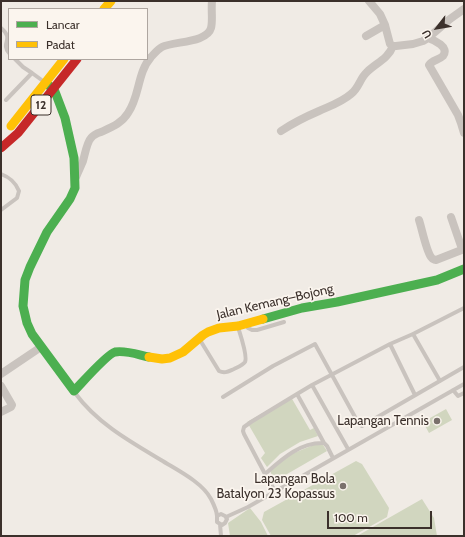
<!DOCTYPE html>
<meta charset="utf-8">
<style>
body{margin:0}
#map{position:relative;width:465px;height:537px;overflow:hidden;background:#f0ebe5;font-family:Cabin,sans-serif}
canvas{display:block}
.frame{position:absolute;inset:0;border:2px solid #3b302b;pointer-events:none}
.legend{position:absolute;left:8px;top:8px;width:140px;height:52px;box-sizing:border-box;background:#fbf5ee;border:1px solid #aea6a0;margin:0;padding:5px 7px;list-style:none;font-size:12px;color:#3b302b}
.legend li{display:flex;align-items:center;gap:8px;height:20px}
.legend b{width:20px;border:1px solid #aea6a0}
.north{position:absolute;left:417px;top:8px;width:40px;height:40px;-webkit-text-stroke:3px #fbf5ee;paint-order:stroke;rotate:239deg;font-size:11px;font-weight:700;line-height:16px;text-align:center;color:#3b302b}
.north::after{content:'';display:block;margin:auto;width:14px;height:18px;background:#3b302b;clip-path:polygon(50% 0,100% 100%,50% 72%,0 100%)}
.scale{position:absolute;left:327px;top:511px;width:105px;height:18px;box-sizing:border-box;border:2px solid #3b302b;border-top:0;padding-left:5px;font-size:12px;line-height:14px;white-space:nowrap;color:#3b302b;-webkit-text-stroke:3px #fbf5ee;paint-order:stroke}
</style>
<div id="map">
<canvas width="465" height="537"></canvas>
<div class="frame"></div>
<ul class="legend">
<li><b style="height:5px;background:#4caf50"></b>Lancar</li>
<li><b style="height:5px;background:#ffc107"></b>Padat</li>
</ul>
<div class="north">U</div>
<div class="scale">100 m</div>
</div>
<script>
const ctx = document.querySelector('canvas').getContext('2d');
ctx.lineJoin = 'round';
function fillPath(path, color) { ctx.fillStyle = color; ctx.fill(path, 'evenodd'); }
function stroke(path, color, width, dash) { ctx.strokeStyle = color; ctx.lineWidth = width; ctx.lineCap = dash ? 'butt' : 'round'; ctx.setLineDash(dash || []); ctx.stroke(path); }
function write(font, color, halo, rows, align = 'center') {
  ctx.font = font + ' Cabin,sans-serif'; ctx.lineWidth = 3.5; ctx.setLineDash([]); ctx.textBaseline = 'middle'; ctx.strokeStyle = halo; ctx.fillStyle = color; for (const [text, x, y, turn = 0] of rows) {
    ctx.save(); ctx.translate(x, y); ctx.rotate((+turn || 0) * Math.PI / 180); ctx.textAlign = isNaN(turn) ? turn : align; if (halo) ctx.strokeText(text, 0, 0); ctx.fillText(text, 0, 0); ctx.restore();
  }
}
fillPath(new Path2D(`
 M291,397L310,430L314,428L318,436L300,442L280,454L267,467L261,458L265,453L247,422Z
 M446,409L452,420L429,433L423,422Z
 M321,442L327,451L275,481L270,471L284,457Z
 M356,461L362,464L389,508L387,517L353,536H271L262,520L264,512Z
 M422,499L434,518L437,536H357Z
 M250,508L261,522L268,536H230L228,523Z`), '#d1d6bf');
stroke(new Path2D(`
 M1,28C15,40 0,42 9,53
 M15,59L23,67L32,73L43,81
 M6,100L32,73
 M1,174C9,177 16,183 19,191L17,198L1,210
 M247,324L248,328L252,330H257L284,322
 M413,334L440,381
 M200,340L219,371C225,374 229,371 234,369C238,367 243,365 245,362C248,356 240,334 238,327
 M390,344L415,395
 M312,385L348,449
 M453,390L458,396L464,393
 M75,393C97,423 129,441 161,460C177,470 202,482 211,499C213,503 217,512 217,516C217,518 217,520 217,522L222,525L225,523L227,519L225,516L221,514L217,516
 M297,394L312,385L390,344L413,334L464,308
 M223,397L273,366L315,344L355,417L359,424L362,426L464,367
 M265,474L244,434L243,431L244,427L251,422L297,394L317,430L324,443
 M275,491L265,474C282,459 300,442 324,443L327,446L333,458
 M226,517L248,507L464,384
 M220,524L221,536`), '#c9c3be', 4);
stroke(new Path2D(`
 M369,1L380,14L385,25L390,44L393,46H396L413,44L423,41L428,38L450,19L464,9
 M366,36L385,25
 M428,38C434,40 450,47 443,56C439,60 432,60 429,65L458,115L461,123L464,133
 M281,131C293,123 305,117 319,111C330,106 342,102 351,94C359,88 360,78 367,72C376,63 388,59 393,46
 M76,177C78,172 81,166 83,161C85,154 87,142 91,138C93,135 98,133 101,132C112,127 122,123 128,113C140,96 137,73 151,57C154,54 158,49 162,47C174,41 207,43 211,28C213,21 211,10 212,1
 M451,217L462,249
 M419,220C422,229 426,250 431,257C433,260 433,259 436,260L464,249
 M1,374L41,347
 M1,386L12,405L11,407L1,412`), '#c9c3be', 8);
stroke(new Path2D(`
 M48,85L54,89L65,118L74,158L75,188L70,199L47,232L30,267L25,280L23,306L27,323L32,334L74,391C81,384 107,354 115,352C126,350 139,355 149,357
 M263,319L302,308L337,302L437,280L464,269`), '#4caf50', 9);
stroke(new Path2D(`
 M104,9L111,1
 M11,126L64,59
 M149,357L162,359L170,358L183,352L203,335L208,332L219,328L238,326L263,319`), '#ffc107', 9);
stroke(new Path2D(`
 M1,148L18,133L77,59`), '#c62828', 9);
for (const [x, y, r, color] of [
 [437,421,4,"#7a716c"],
 [343,486,4,"#7a716c"]
]) { const dot = new Path2D(); dot.arc(x, y, r, 0, 2 * Math.PI); ctx.fillStyle = color; ctx.fill(dot); stroke(dot, '#fbf5ee', 1.5); }
for (const [x, y, w] of [
 [41,105,20]
]) { const box = new Path2D(); box.roundRect(x - w / 2, y - 10, w, 20, 3); ctx.fillStyle = '#fbf5ee'; ctx.fill(box); stroke(box, '#3b302b', 1); }
write('bold 12px', '#3b302b', null, [
 ["12",41,105]
]);
write('13px', '#3b302b', '#fbf5ee', [
 ["Jalan Kemang–Bojong",275,302,-13]
]);
write('13px', '#3b302b', '#fbf5ee', [
 ["Lapangan Tennis",429,421],
 ["Lapangan Bola",335,479],
 ["Batalyon 23 Kopassus",335,494]
], 'right');
</script>
